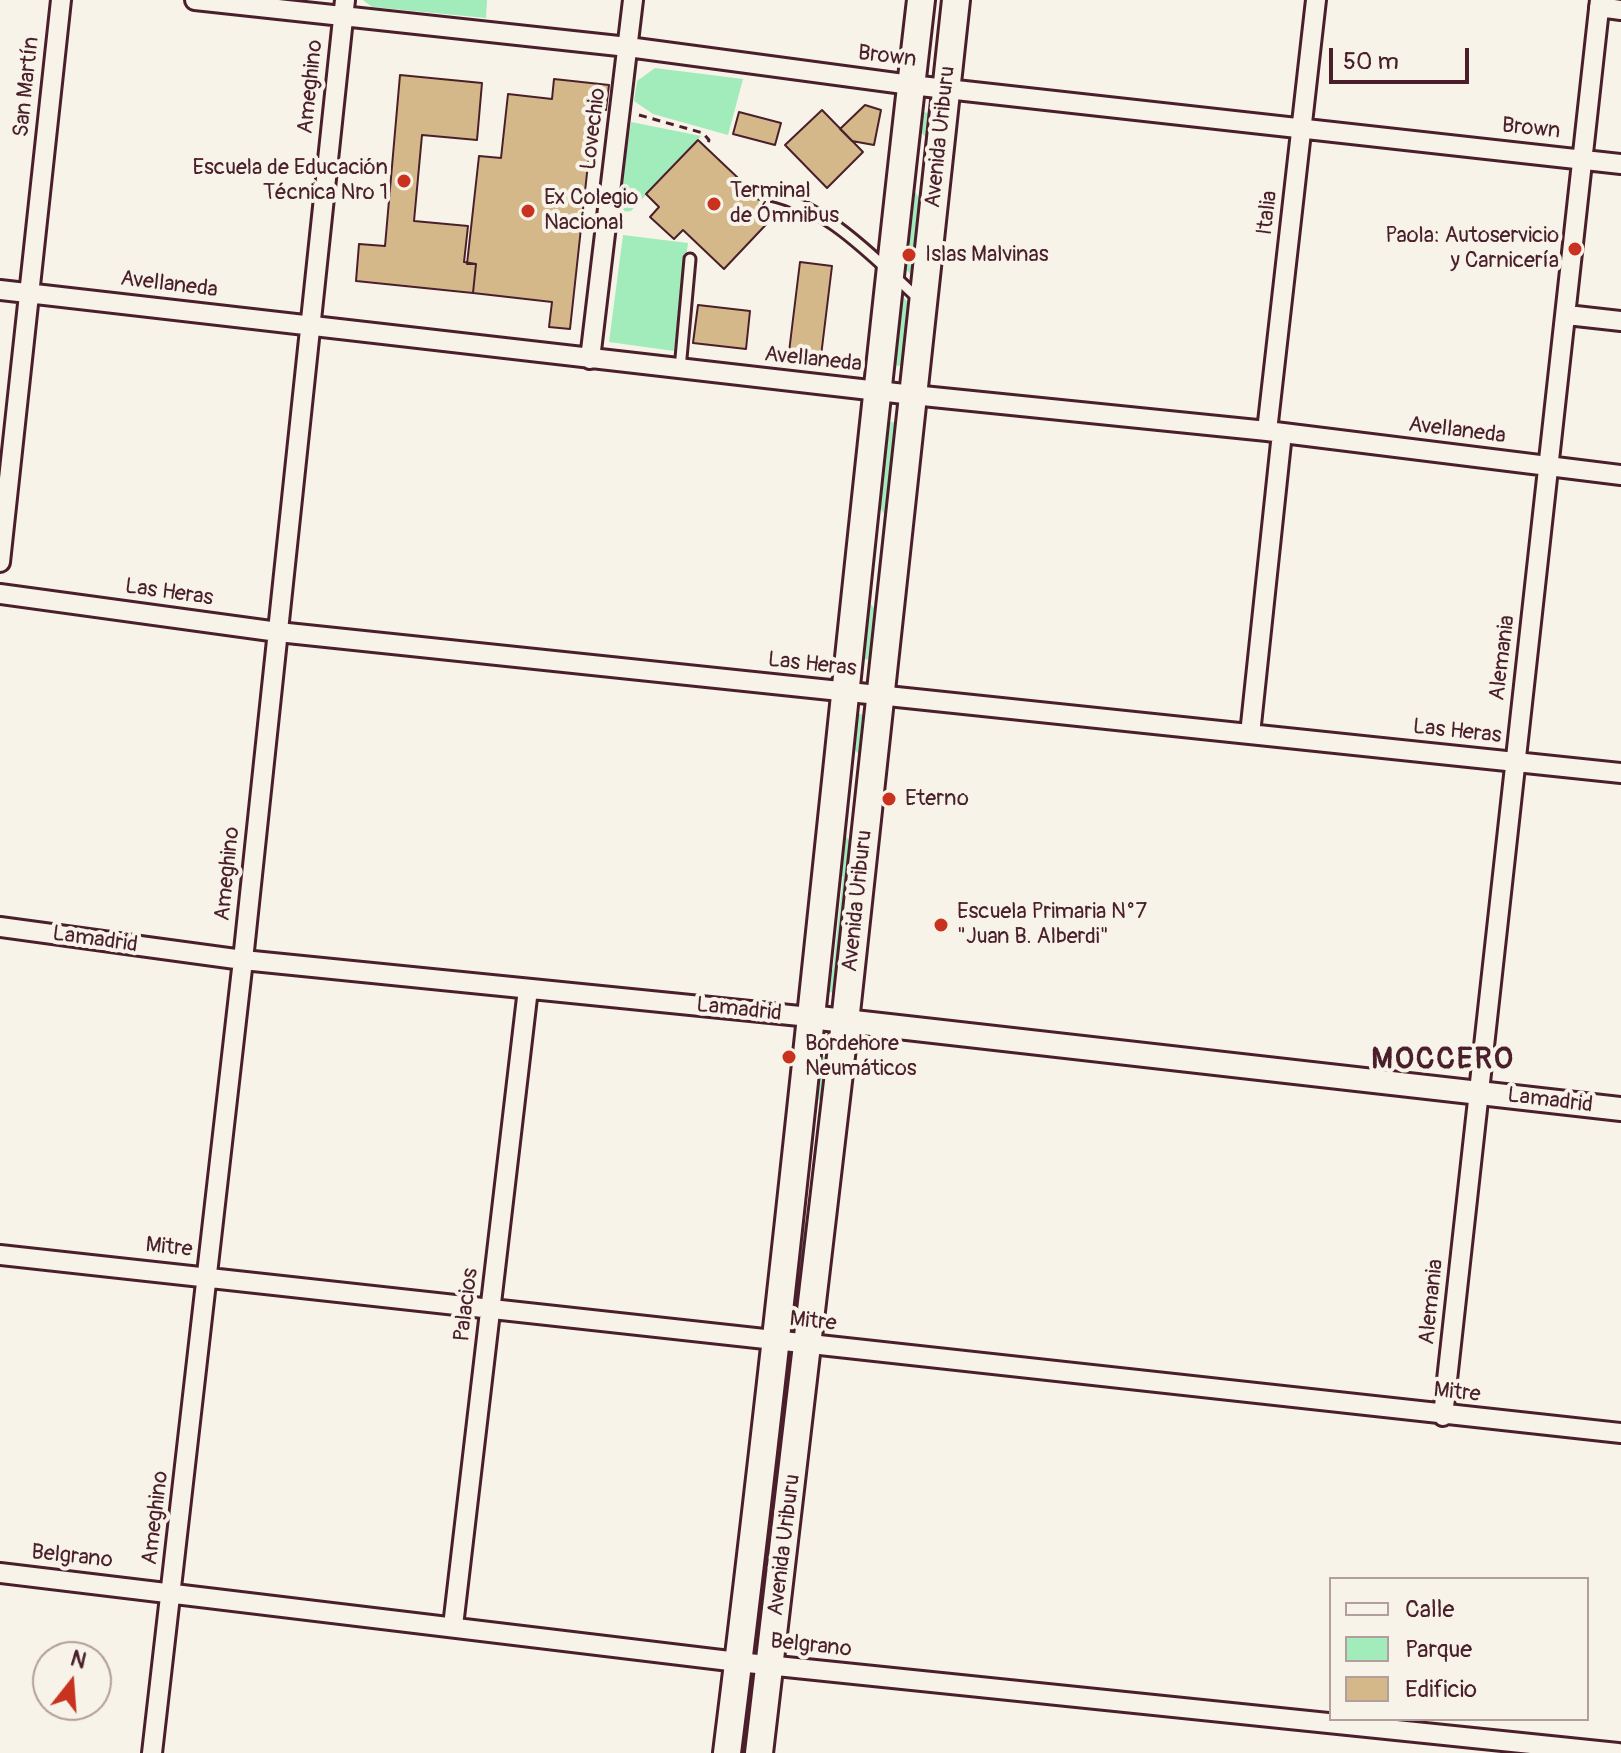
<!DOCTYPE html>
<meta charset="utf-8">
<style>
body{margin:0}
#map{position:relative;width:1621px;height:1753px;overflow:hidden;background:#f7f3e8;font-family:Pangolin,sans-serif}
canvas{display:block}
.legend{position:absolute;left:1329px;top:1577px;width:260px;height:144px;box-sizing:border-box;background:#f7f3e8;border:2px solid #b29e9c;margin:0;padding:10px 14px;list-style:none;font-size:24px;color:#4a1f2b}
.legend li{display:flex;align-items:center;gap:16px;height:40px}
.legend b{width:40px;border:2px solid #b29e9c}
.north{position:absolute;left:32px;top:1641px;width:80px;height:80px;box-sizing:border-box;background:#f7f3e8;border:2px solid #b29e9c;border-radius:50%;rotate:17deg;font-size:22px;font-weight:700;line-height:32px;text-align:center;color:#4a1f2b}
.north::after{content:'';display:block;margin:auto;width:28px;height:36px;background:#c8321e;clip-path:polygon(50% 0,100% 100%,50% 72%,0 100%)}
.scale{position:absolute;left:1329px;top:48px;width:140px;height:36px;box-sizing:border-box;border:4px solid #4a1f2b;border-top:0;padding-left:10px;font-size:24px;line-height:28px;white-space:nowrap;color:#4a1f2b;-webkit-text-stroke:6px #f7f3e8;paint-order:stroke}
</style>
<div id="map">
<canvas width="1621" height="1753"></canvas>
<ul class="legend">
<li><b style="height:10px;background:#f7f3e8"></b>Calle</li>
<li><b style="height:22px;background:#a2ebba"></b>Parque</li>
<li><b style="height:22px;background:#d5b88a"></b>Edificio</li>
</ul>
<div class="north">N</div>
<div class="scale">50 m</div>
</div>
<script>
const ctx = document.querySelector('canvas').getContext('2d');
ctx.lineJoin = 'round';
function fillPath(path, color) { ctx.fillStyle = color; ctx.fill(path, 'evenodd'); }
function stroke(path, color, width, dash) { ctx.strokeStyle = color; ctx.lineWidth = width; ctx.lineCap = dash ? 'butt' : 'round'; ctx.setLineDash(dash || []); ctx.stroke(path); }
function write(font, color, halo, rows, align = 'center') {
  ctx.font = font + ' Pangolin,sans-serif'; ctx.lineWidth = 8; ctx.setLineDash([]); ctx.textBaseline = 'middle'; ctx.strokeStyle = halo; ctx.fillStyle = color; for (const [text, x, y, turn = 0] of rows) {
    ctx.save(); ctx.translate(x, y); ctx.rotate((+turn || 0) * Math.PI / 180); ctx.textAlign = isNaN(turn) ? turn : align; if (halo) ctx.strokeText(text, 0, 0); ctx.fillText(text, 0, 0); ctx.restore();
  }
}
fillPath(new Path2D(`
 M363,0H487L486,18L372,7Z
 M655,68L743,79L728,135L653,114L634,101L637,81Z
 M917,111L935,114L931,143L919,130L913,189L924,205L916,280L900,263Z
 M631,122L701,136L631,211L623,212L618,209Z
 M623,235L688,243L674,351L609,342Z
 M897,289L913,309L906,367L888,364Z
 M882,421L900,423L873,660L856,658L863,595L874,608L884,514L874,497Z
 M850,713L867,715L862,757L851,746L841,830L852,844L835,993L819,990L822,962L833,970L843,877L833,864Z
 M811,1055L828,1057L823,1103L812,1093L797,1213L809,1226L798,1321L782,1318L785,1289L796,1300L800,1251L791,1240Z
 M775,1378L792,1382L772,1554L761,1543L753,1610L764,1623L763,1636L747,1633L759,1520L769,1530L783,1415L773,1402Z`), '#a2ebba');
const building = new Path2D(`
 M400,75L482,83L477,140L422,135L414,221L468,226L464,262L476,264L473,293L356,281L359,244L385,246Z
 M554,79L609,85L606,110L594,109L570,329L549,327L552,302L473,293L476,264H467L479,156L501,158L508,94L552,99Z
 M865,105L881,110L874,145L852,141L840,129Z
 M822,110L863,152L827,188L785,145Z
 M739,112L781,123L775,145L733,134Z
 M698,140L776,214L724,269L683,230L674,239L650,217L659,207L646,194Z
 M800,262L832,266L821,356L789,352Z
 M698,305L750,311L746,349L693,343Z`);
fillPath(building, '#d5b88a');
stroke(building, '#4a1f2b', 2);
const service = new Path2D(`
 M759,193C823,201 874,258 920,300
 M680,369L690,259`);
const minor = new Path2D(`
 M195,0L628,47L911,85L1621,164
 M1599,7L1621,10
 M0,290L913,395L1267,431L1621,475
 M1567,315L1621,321
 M590,359L633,0
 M1267,431L1316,0
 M0,562L61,0
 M0,594L278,632L1621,773
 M1250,734L1282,433
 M0,927L243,960L810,1017
 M0,1255L1621,1433
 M1443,1416L1600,0
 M0,1573L738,1662L1618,1753
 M453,1626L528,989
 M152,1753L243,960L345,0`);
const tertiary = new Path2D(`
 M810,1017L1621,1109`);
const secondary = new Path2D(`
 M727,1753C800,1170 853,584 921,0
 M759,1753L845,1022L956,0`);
stroke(service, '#4a1f2b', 15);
stroke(minor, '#4a1f2b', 24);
stroke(tertiary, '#4a1f2b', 28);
stroke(secondary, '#4a1f2b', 32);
stroke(new Path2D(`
 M639,115L703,133L709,140L706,148`), '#4a1f2b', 3, [8, 6]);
stroke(service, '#f7f3e8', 9);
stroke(minor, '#f7f3e8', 18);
stroke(tertiary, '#f7f3e8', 22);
stroke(secondary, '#f7f3e8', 26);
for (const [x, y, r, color] of [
 [404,181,8,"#c8321e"],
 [714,204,8,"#c8321e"],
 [528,211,8,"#c8321e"],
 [1575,249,8,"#c8321e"],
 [909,255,8,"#c8321e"],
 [889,799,8,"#c8321e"],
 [941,925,8,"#c8321e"],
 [789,1057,8,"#c8321e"]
]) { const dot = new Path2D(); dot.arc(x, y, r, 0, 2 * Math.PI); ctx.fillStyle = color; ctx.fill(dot); stroke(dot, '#f7f3e8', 3); }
write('22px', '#4a1f2b', '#f7f3e8', [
 ["Brown",887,57,7],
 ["San Martín",27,87,-84],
 ["Ameghino",311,87,-84],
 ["Lovechio",594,129,-83],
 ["Brown",1531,129,6],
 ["Avenida Uriburu",941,137,-84],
 ["Italia",1268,213,-83],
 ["Avellaneda",169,285,7],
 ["Avellaneda",813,360,6],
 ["Avellaneda",1457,431,7],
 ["Las Heras",169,593,8],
 ["Alemania",1503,658,-83],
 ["Las Heras",812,665,6],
 ["Las Heras",1457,732,6],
 ["Ameghino",228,874,-84],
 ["Avenida Uriburu",858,901,-84],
 ["Lamadrid",95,940,8],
 ["Lamadrid",739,1010,6],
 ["Lamadrid",1550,1101,7],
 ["Mitre",169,1248,6],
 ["Alemania",1432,1302,-84],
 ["Palacios",467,1305,-83],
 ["Mitre",813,1322,6],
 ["Mitre",1457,1393,6],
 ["Ameghino",156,1518,-83],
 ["Avenida Uriburu",785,1545,-83],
 ["Belgrano",72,1557,6],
 ["Belgrano",811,1646,6]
]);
write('22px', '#4a1f2b', '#f7f3e8', [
 ["Escuela de Educación",388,168,"right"],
 ["Técnica Nro 1",388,193,"right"],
 ["Terminal",730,191],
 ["de Ómnibus",730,216],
 ["Ex Colegio",544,198],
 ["Nacional",544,223],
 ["Paola: Autoservicio",1559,236,"right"],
 ["y Carnicería",1559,261,"right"],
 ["Islas Malvinas",925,255],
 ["Eterno",905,799],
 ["Escuela Primaria N°7",957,912],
 ["\"Juan B. Alberdi\"",957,937],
 ["Bordehore",805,1044],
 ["Neumáticos",805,1069]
], 'left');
ctx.letterSpacing = '2px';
write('bold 30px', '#4a1f2b', '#f7f3e8', [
 ["MOCCERO",1443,1060]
]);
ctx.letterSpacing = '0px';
</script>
